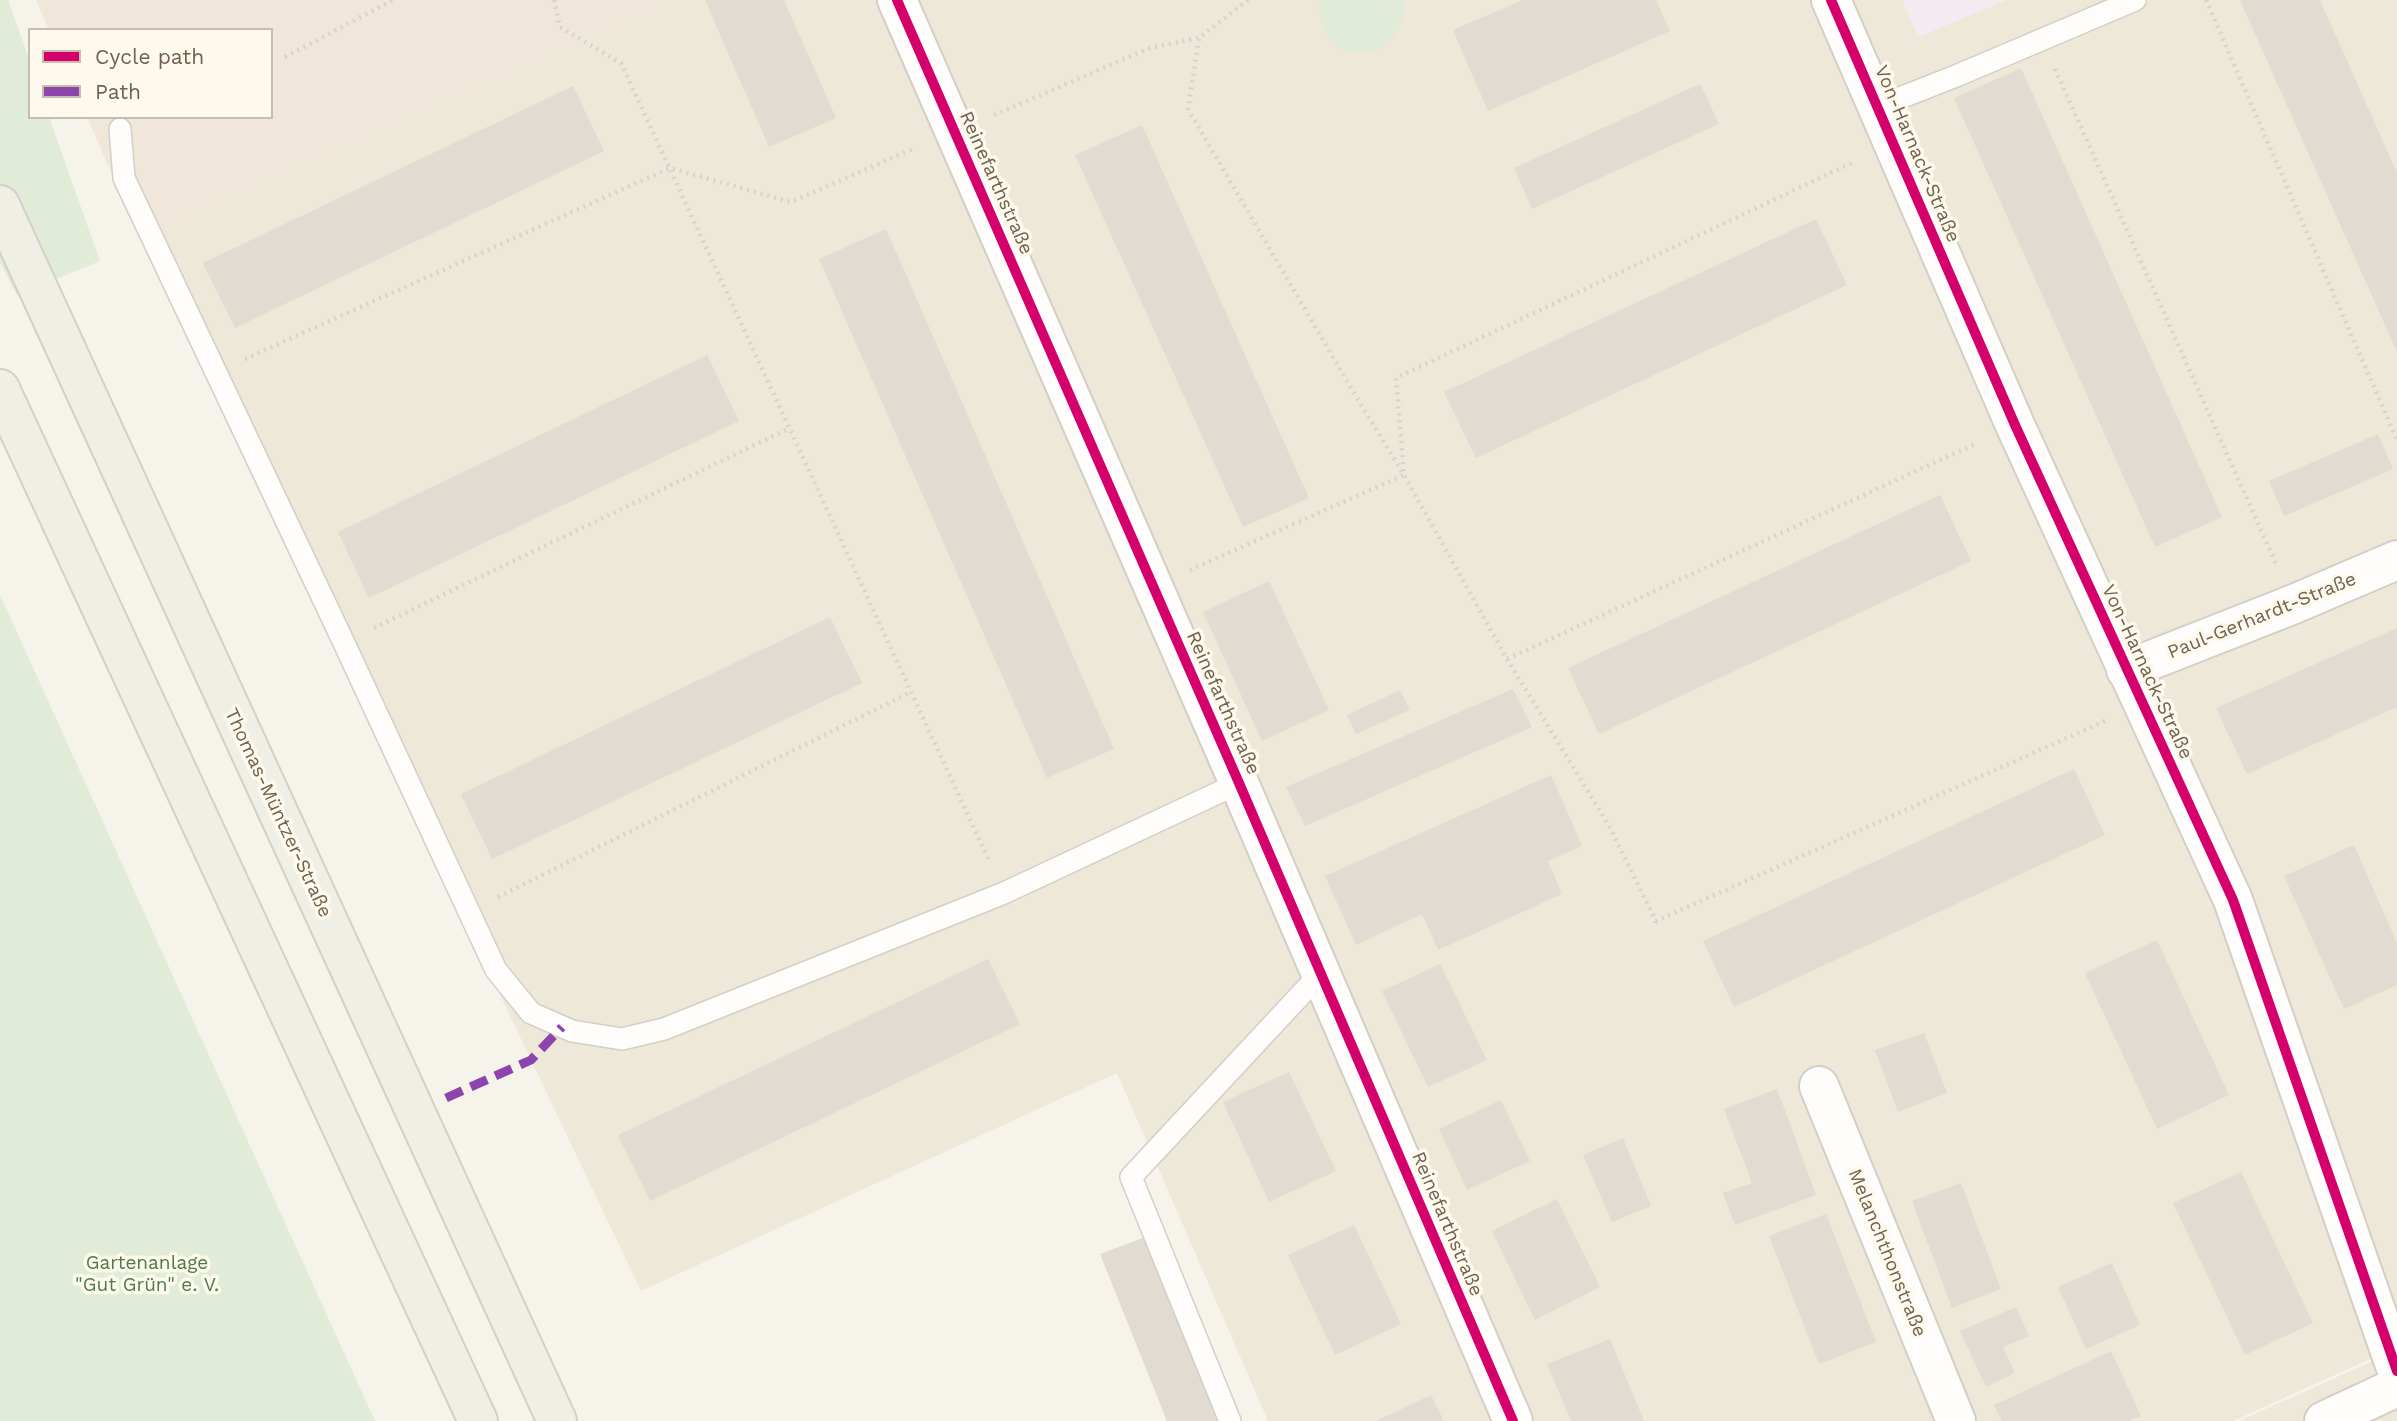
<!DOCTYPE html>
<meta charset="utf-8">
<style>
body{margin:0}
#map{position:relative;width:2397px;height:1421px;overflow:hidden;background:#f6f3eb;font-family:"Work Sans",sans-serif}
canvas{display:block}
.legend{position:absolute;left:28px;top:28px;width:245px;height:91px;box-sizing:border-box;background:#fdfaed;border:2px solid #c5bdad;margin:0;padding:9px 12px;list-style:none;font-size:21px;color:#71614e}
.legend li{display:flex;align-items:center;gap:14px;height:35px}
.legend b{width:35px;border:2px solid #c5bdad}
</style>
<div id="map">
<canvas width="2397" height="1421"></canvas>
<ul class="legend">
<li><b style="height:9px;background:#d6006c"></b>Cycle path</li>
<li><b style="height:9px;background:#8e44ad"></b>Path</li>
</ul>
</div>
<script>
const ctx = document.querySelector('canvas').getContext('2d');
ctx.lineJoin = 'round';
function fillPath(path, color) { ctx.fillStyle = color; ctx.fill(path, 'evenodd'); }
function stroke(path, color, width, dash) { ctx.strokeStyle = color; ctx.lineWidth = width; ctx.lineCap = dash ? 'butt' : 'round'; ctx.setLineDash(dash || []); ctx.stroke(path); }
function write(font, color, halo, rows, align = 'center') {
  ctx.font = font + ' "Work Sans",sans-serif'; ctx.lineWidth = 7; ctx.setLineDash([]); ctx.textBaseline = 'middle'; ctx.strokeStyle = halo; ctx.fillStyle = color; for (const [text, x, y, turn = 0] of rows) {
    ctx.save(); ctx.translate(x, y); ctx.rotate((+turn || 0) * Math.PI / 180); ctx.textAlign = isNaN(turn) ? turn : align; if (halo) ctx.strokeText(text, 0, 0); ctx.fillText(text, 0, 0); ctx.restore();
  }
}
fillPath(new Path2D(`
 M670,0H2397V1347L2233,1421H1268L1117,1073L641,1291L138,234Z
 M2397,1350V1421H2239Z`), '#eee8d9');
fillPath(new Path2D(`
 M36,0H670L138,234L87,117H271V30H49Z`), '#f0e6da');
fillPath(new Path2D(`
 M1902,0H2007L1918,37Z`), '#f4eaf1');
fillPath(new Path2D(`
 M0,0H8L30,61V117H49L100,261L17,295L0,263Z
 M1320,0H1404C1408,58 1337,73 1321,22C1319,15 1320,7 1320,0Z
 M0,595L375,1421H0Z`), '#e0ecd7');
fillPath(new Path2D(`
 M705,0H784L836,118L769,147Z
 M1523,0H1656L1670,31L1488,111L1453,30Z
 M2240,0H2320L2397,173V352Z
 M2021,68L2222,517L2155,547L1954,98Z
 M1700,84L1719,124L1532,209L1514,168Z
 M573,86L604,151L235,328L203,263Z
 M1142,125L1309,498L1243,527L1075,155Z
 M1816,219L1847,285L1476,458L1444,392Z
 M886,229L1114,749L1047,778L819,259Z
 M707,355L739,421L369,598L338,532Z
 M2378,434L2393,469L2284,516L2269,481Z
 M1940,495L1971,561L1599,734L1568,668Z
 M1269,581L1329,710L1262,741L1203,612Z
 M830,617L862,683L492,859L461,794Z
 M2397,628V707L2247,774L2216,708Z
 M1513,689L1532,727L1305,826L1286,787Z
 M1400,690L1410,710L1356,734L1347,715Z
 M2074,769L2105,835L1734,1007L1703,941Z
 M1551,775L1582,846L1548,861L1562,894L1438,950L1422,914L1356,945L1325,876Z
 M2354,845L2397,943V985L2344,1009L2284,876Z
 M2157,940L2229,1095L2157,1129L2085,973Z
 M988,959L1020,1024L650,1201L618,1135Z
 M1440,964L1487,1060L1428,1087L1382,991Z
 M1924,1033L1947,1093L1898,1112L1875,1050Z
 M1289,1072L1336,1171L1269,1202L1223,1102Z
 M1777,1089L1816,1195L1735,1225L1723,1193L1752,1183L1724,1109Z
 M1501,1100L1530,1161L1467,1190L1439,1129Z
 M1623,1138L1651,1206L1612,1222L1583,1155Z
 M2241,1172L2313,1323L2245,1355L2173,1203Z
 M1961,1183L2001,1289L1952,1308L1912,1201Z
 M1557,1199L1600,1287L1535,1320L1492,1231Z
 M1826,1214L1876,1342L1819,1364L1769,1236Z
 M1354,1225L1401,1324L1335,1355L1288,1255Z
 M1148,1236L1222,1421H1167L1100,1254Z
 M2112,1263L2140,1325L2086,1349L2058,1287Z
 M2016,1307L2029,1336L2003,1347L2015,1373L1986,1387L1960,1331Z
 M1610,1339L1644,1421H1571L1547,1364Z
 M2111,1351L2141,1416L2129,1421H2002L1994,1405Z
 M1431,1395L1444,1421H1376Z`), '#e1dbd2');
const lane = new Path2D(`
 M1877,107L1956,76L2135,0
 M120,129L124,178L344,643L496,970L531,1013L572,1031L622,1039L664,1029L1004,893L1239,783
 M1230,1421L1131,1177L1321,973`);
const street = new Path2D(`
 M897,0L1239,783L1513,1421
 M1831,0L2015,425L2233,900L2397,1371
 M2126,670L2294,604L2397,560
 M1819,1086L1956,1421
 M2324,1421L2397,1387`);
const primary = new Path2D(`
 M0,205L557,1421
 M0,389L478,1421`);
stroke(lane, '#d3cfc6', 24);
stroke(street, '#d3cfc6', 42);
stroke(primary, '#d4cfc7', 42);
stroke(new Path2D(`
 M554,0L560,27L621,63L990,863
 M1248,0L1199,38L1188,109L1351,388L1404,475L1507,659L1977,443
 M2206,0L2397,440
 M285,57L393,0
 M2055,69L2277,566
 M994,115L1150,48L1199,38
 M245,359L670,168L791,202L915,148
 M1190,570L1404,475L1396,378L1854,162
 M374,628L790,428
 M1507,659L1608,824L1656,921L2105,721
 M498,897L911,692`), '#d7d2cb', 4.5, [2, 5]);
stroke(lane, '#fefdfc', 21);
stroke(street, '#fefdfc', 38);
stroke(primary, '#f0efe6', 38);
stroke(new Path2D(`
 M446,1098L531,1060L562,1027`), '#8e44ad', 9, [18, 9]);
stroke(new Path2D(`
 M897,0L1239,783L1513,1421
 M1831,0L2015,425L2233,900L2397,1371`), '#d6006c', 10);
write('19px', '#71614e', '#fdfaed', [
 ["Von-Harnack-Straße",1917,154,67],
 ["Reinefarthstraße",996,183,66],
 ["Paul-Gerhardt-Straße",2262,616,-22],
 ["Von-Harnack-Straße",2147,672,65],
 ["Reinefarthstraße",1223,703,66],
 ["Thomas-Müntzer-Straße",278,813,65],
 ["Reinefarthstraße",1447,1224,67],
 ["Melanchthonstraße",1887,1253,68]
]);
write('19px', '#507a4a', '#fdfaed', [
 ["Gartenanlage",147,1263],
 ["\"Gut Grün\" e. V.",147,1285]
]);
</script>
